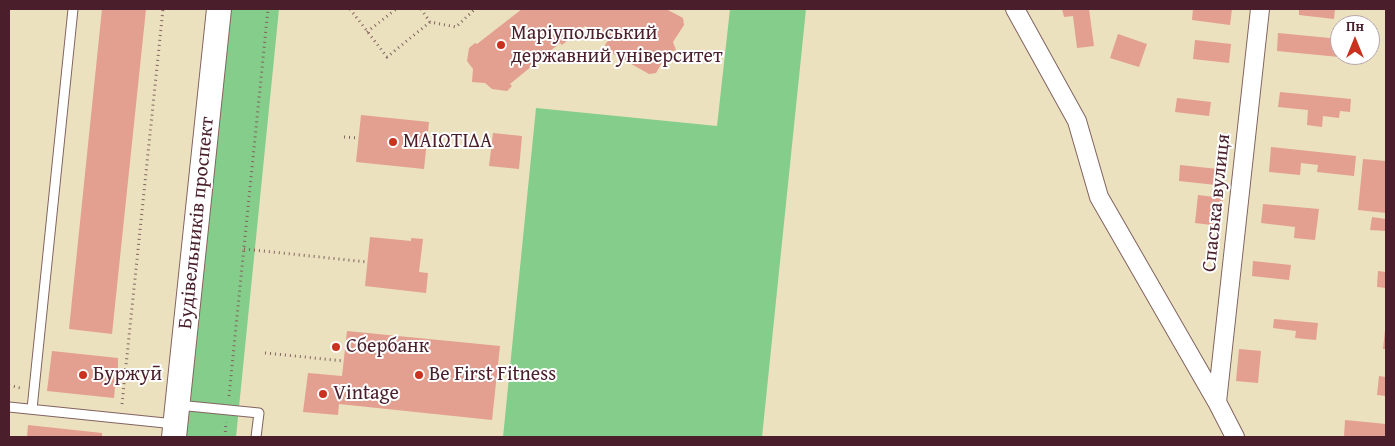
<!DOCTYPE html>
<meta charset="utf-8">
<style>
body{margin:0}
#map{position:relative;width:1395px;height:446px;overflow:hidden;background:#ebe1bf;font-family:"Gentium Book Plus",serif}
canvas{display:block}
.frame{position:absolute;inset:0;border:10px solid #4a1f2b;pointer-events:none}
.north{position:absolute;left:1330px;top:15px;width:50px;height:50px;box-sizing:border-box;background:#fff;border:1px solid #b7a5aa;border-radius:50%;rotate:0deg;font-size:14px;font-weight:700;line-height:20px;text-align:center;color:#4a1f2b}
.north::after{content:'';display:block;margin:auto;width:18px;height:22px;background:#c8321e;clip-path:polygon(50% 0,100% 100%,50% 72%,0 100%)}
</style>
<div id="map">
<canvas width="1395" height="446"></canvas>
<div class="frame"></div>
<div class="north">Пн</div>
</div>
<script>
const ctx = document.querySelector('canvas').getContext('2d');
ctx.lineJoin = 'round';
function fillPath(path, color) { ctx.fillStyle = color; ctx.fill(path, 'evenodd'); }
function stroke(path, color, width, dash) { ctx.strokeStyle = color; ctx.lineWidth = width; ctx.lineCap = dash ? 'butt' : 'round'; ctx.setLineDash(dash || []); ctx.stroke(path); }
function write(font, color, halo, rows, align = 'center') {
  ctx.font = font + ' "Gentium Book Plus",serif'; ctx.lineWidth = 4; ctx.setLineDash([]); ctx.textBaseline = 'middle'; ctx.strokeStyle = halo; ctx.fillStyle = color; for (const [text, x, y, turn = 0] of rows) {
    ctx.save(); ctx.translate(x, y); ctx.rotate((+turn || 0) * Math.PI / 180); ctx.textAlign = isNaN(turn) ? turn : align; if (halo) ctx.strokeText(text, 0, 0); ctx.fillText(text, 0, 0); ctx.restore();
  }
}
fillPath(new Path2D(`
 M231,9H279L236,437H186Z
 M730,9H806L762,437H503L536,108L717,126Z`), '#84cd8a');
fillPath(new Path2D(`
 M102,9H146L112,334L69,329Z
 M522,9H666L683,18L684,25L673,42L676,50L668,52L656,73L649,74L608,51L605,45L609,39L585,26L562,45L560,43L510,84L512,86L507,91L492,89L485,83L472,82L473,69L467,61L469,48L475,43L477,44Z
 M1062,9H1089L1094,46L1077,48L1073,16L1064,17Z
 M1193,9H1232L1230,25L1192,20Z
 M1299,9H1335L1334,19L1299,15Z
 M1278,33L1340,39L1339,57L1277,51Z
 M1118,34L1147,44L1139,67L1110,58Z
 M1195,40L1231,44L1229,63L1193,59Z
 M1280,92L1351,99L1350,112L1340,111L1339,118L1323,116L1322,127L1307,125L1308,110L1278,107Z
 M1177,98L1211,102L1209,116L1175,112Z
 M361,115L429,122L424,169L356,162Z
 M493,133L522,136L519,169L489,166Z
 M1271,147L1356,156L1354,176L1317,172L1318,165L1301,163L1300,175L1269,172Z
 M1363,159L1386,161V213L1358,210Z
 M1180,165L1218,169L1216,185L1179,181Z
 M1198,195L1223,198L1220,226L1195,223Z
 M1263,204L1319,209L1315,240L1294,238L1295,227L1261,223Z
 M1372,217L1386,219V231L1370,230Z
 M370,237L411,241V238L423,239L419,272L428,273L426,293L365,286Z
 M1253,261L1291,265L1289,280L1252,276Z
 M1378,271L1386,272V288L1377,287Z
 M1274,319L1318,323L1316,340L1295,338L1296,331L1273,328Z
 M1385,330H1386V349H1383Z
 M347,331L500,346L492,420L339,404L338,415L303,412L308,373L342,376Z
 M1239,349L1261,351L1258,383L1236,381Z
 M52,351L118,358V384L115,387L114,398L47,391Z
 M1379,376L1386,377V396L1377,395Z
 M1345,420L1386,424V437H1344Z
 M28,425L102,433V437H27Z`), '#e39f8f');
const service = new Path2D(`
 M178,405L259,413L256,437
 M9,407L175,424
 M32,409L73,9`);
const minor = new Path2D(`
 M1015,9L1077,121L1099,197L1217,402L1235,437
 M1217,402L1260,9`);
const secondary = new Path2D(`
 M174,437L219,9`);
stroke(service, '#82635f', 11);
stroke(minor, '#82635f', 20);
stroke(secondary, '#82635f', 26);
stroke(new Path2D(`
 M350,9L387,57L430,22
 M421,9L430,22L456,27L475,9
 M367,32L396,9
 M344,137L359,138
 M244,249L367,262
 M265,353L344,361
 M9,385L20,388
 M229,396L268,9
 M122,404L163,9
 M225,437L226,422`), '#82635f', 3, [1, 4]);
stroke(service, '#fff', 9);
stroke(minor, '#fff', 18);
stroke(secondary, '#fff', 24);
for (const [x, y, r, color] of [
 [501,45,5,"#c8321e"],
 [393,142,5,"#c8321e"],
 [336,347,5,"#c8321e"],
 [83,375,5,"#c8321e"],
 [419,375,5,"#c8321e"],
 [323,394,5,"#c8321e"]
]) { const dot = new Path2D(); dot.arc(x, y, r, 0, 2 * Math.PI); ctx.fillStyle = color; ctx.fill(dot); stroke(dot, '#fff', 2); }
write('20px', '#4a1f2b', '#fff', [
 ["Маріупольський",511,34],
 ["державний університет",511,57],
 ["ΜΑΙΩΤΙΔΑ",403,142],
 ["Сбербанк",346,347],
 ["Буржуӣ",93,375],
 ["Be First Fitness",429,375],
 ["Vintage",333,394]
], 'left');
write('20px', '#4a1f2b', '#fff', [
 ["Спаська вулиця",1217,203,-84],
 ["Будівельників проспект",197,223,-84]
]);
</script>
